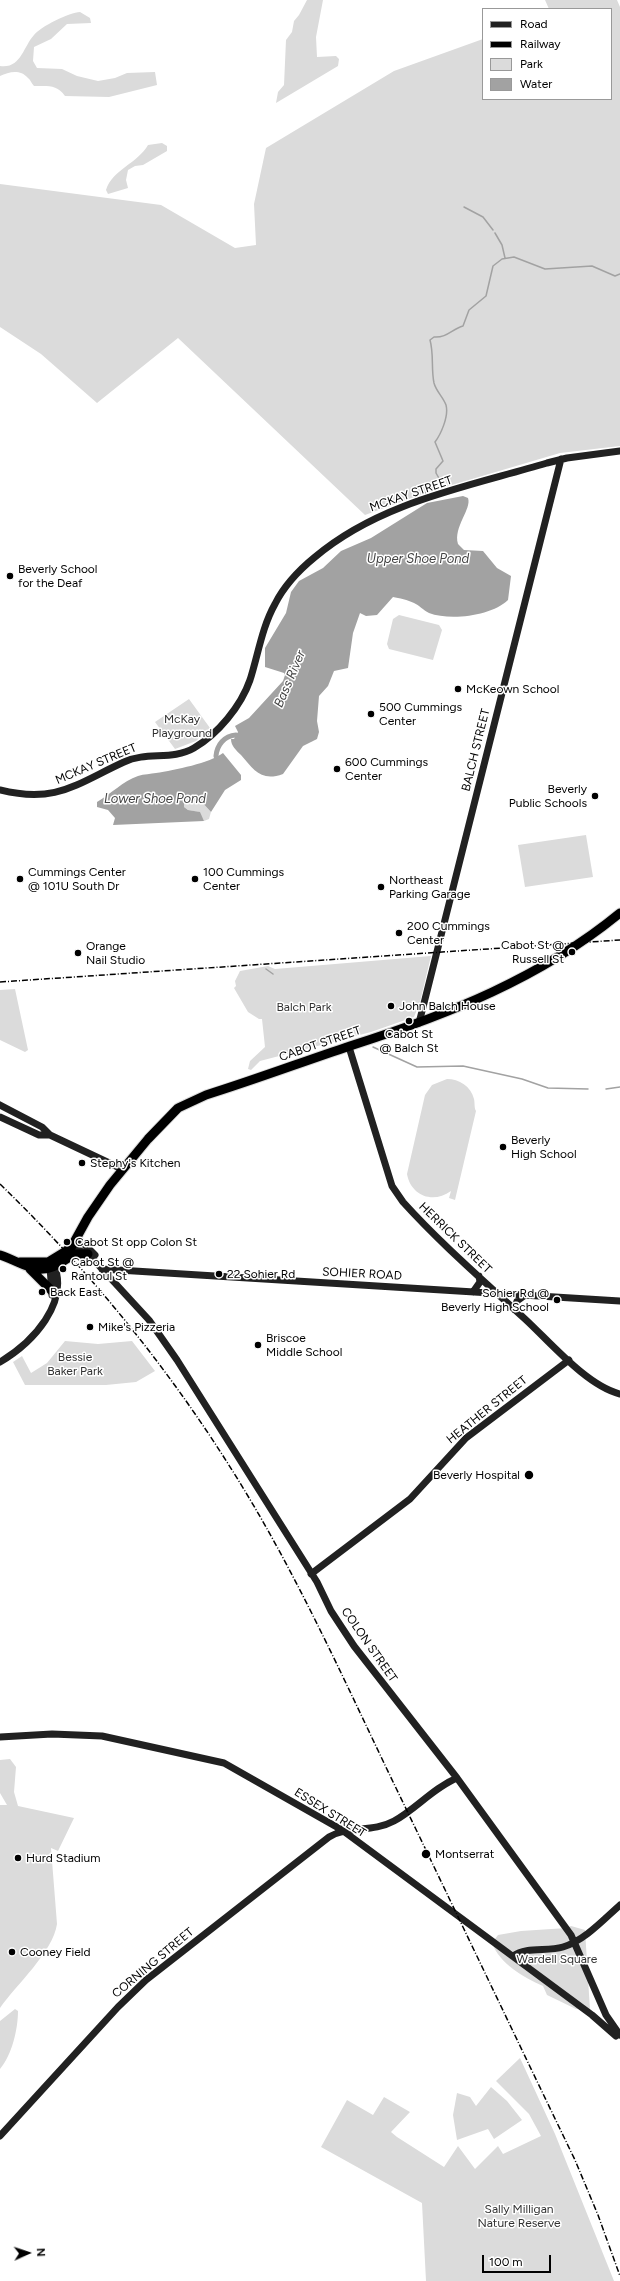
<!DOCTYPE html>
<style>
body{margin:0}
#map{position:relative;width:620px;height:2281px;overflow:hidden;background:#fff;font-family:Figtree,sans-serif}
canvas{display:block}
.legend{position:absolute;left:482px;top:8px;width:130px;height:92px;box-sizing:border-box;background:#fff;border:1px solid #999;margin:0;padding:5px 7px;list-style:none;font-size:12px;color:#000}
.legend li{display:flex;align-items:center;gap:8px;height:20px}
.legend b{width:20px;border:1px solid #999}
.north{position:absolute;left:8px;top:2233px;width:40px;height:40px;-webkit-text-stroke:3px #fff;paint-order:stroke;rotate:87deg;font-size:11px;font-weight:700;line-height:16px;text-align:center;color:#000}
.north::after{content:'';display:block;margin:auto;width:14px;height:18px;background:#000;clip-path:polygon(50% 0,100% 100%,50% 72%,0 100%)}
.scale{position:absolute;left:482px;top:2255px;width:69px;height:18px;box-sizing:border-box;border:2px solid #000;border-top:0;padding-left:5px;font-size:12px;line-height:14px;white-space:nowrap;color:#000;-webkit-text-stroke:3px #fff;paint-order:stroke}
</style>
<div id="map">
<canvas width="620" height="2281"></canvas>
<ul class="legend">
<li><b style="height:5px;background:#212121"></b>Road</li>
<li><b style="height:5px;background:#000"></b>Railway</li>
<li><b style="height:11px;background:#dbdbdb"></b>Park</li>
<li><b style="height:11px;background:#a2a2a2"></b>Water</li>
</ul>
<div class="north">N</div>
<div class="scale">100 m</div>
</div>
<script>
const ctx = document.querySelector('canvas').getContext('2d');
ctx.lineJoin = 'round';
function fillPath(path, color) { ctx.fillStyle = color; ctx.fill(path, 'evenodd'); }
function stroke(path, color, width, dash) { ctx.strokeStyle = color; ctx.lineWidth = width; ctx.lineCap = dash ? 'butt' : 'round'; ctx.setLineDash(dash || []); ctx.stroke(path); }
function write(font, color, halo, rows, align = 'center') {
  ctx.font = font + ' Figtree,sans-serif'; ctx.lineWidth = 3; ctx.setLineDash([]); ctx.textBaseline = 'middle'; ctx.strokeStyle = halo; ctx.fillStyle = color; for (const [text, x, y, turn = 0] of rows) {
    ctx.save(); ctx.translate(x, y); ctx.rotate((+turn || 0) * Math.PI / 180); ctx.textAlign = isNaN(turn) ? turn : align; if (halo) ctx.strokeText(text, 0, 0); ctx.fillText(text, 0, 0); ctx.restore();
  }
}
fillPath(new Path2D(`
 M307,0H323L316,37L317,57L336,56L339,59L338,66L276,103L278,92L284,85L286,40L292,32L294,21L299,15Z
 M545,0H617L620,7V446L560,453L428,492L365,515L178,338L97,403L41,354L0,327V184L161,205L235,248L256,245L254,204L266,148L394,71L483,39V99H611V9H549Z
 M80,12L90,18L91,23L67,24L51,39L34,47L33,61L37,68L62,69L77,76L98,81L115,78L127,73L155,72L157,85L109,97L65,96C57,84 47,86 34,86C31,83 31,80 28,78C20,69 9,72 0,76V66C21,69 23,47 34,35C40,27 70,12 80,12Z
 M162,143L167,146V151L143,165L135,166L128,170L126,180L128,188L108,194L106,190C112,170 138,163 148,145Z
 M399,615L439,625L442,630L433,660L389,649L387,644L393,619Z
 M189,699L210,728L196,741L175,749L155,722Z
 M186,798L199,799L211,812L209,819L204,821L199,812L188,810L184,807V801Z
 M586,835L593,877L525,887L518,845Z
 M431,956L420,1002L414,1017L371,1032L260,1061L251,1070L248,1069L250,1061L265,1047L262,1019H259L248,1012L234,988L236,986L235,981L240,971L268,966L275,969Z
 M15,989L28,1050L25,1052L0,1040V990Z
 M447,1079C459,1079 471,1086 474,1099C475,1103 474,1108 476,1111L455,1200L449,1198L451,1191C433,1204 411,1196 407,1174L425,1095L432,1085Z
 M65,1341L98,1344L132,1341L155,1371L136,1382L106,1385H25L13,1362L22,1356L31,1373L47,1363Z
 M10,1759L16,1767L14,1792L18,1806L74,1818L58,1851L51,1848L57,1924C53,1952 16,1985 0,2008V1805H7L0,1793V1760Z
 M571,1926L585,1930L590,2010L576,2009L547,1995L543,1986C523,1977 500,1964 492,1943L498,1935L521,1931L567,1928Z
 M15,2009L18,2011C18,2029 12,2055 0,2069V2021Z
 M520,2058L555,2134L614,2281H426L422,2203L321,2147L347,2100L373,2115L384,2097L410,2112L391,2132L397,2137L444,2167L458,2146L475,2169L498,2146L503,2154L541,2136L529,2114L496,2081Z
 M491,2087L507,2101L522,2120L494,2139L488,2129L457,2140L453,2115L457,2093L470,2097L476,2106Z`), '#dbdbdb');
fillPath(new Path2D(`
 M463,496L468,498C472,509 453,527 458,544L464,550L483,551L497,568L511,576L508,600C492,616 450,621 429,613C423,610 419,605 414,603C408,600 399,598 393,597L377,615L366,616L360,613L353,633L348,668L334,671L328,686L319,696L317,721L319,732L317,739L303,746L283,774C261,782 254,770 241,755C236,750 231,746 231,739H234L238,732L235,726L249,718L283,681L285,675L284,673L265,667V648L286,613L291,592L299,581L323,568L341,551L371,538L427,503Z
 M223,753L241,775V780L225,790L211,812L199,799L191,800L188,798L184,799V807L188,810L200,812L204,821L113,825L115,818L108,810L97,807V802C111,794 123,781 138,776C144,774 151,774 156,773C175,770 210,763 223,753Z`), '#a2a2a2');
stroke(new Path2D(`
 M464,207L483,217L493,230
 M495,233L502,245L505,258
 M425,493L440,480L436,473V469L443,461L435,442C441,434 449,416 446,405C443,397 436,391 434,383C431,369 434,354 430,340L434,337C447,338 452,329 463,326L469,310L486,296L493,266L502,259L514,257L545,269L592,266L615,276L620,274
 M266,969L273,974
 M373,1047L417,1067L463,1066L522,1079L548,1088L588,1089
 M606,1089L620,1087`), '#a2a2a2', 1.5);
stroke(new Path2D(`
 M216,756C217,745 224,736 236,735`), '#a2a2a2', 5);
const highway = new Path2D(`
 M72,1254H88
 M0,1255C29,1265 38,1280 68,1258
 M20,1262H48L66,1251L72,1246L88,1217L110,1185L148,1139L178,1108L206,1095C254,1080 302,1062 350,1046C447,1015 541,978 620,913
 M30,1269L52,1291`);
stroke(highway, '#dbdbdb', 11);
stroke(new Path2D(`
 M0,790C56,804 76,784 124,762C147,751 172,761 194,748C218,734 241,706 250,680C258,655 262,627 275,604C284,586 299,570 315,557C380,502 467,487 547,463L567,458L620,451
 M419,1023L561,459
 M349,1047L392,1186L403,1202C441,1244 484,1281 525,1319C550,1342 587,1386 620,1394
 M0,1105L42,1127L50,1135L122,1169
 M0,1117L39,1135H50
 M77,1237L95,1255
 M72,1246L91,1257L149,1320L177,1360L317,1582L331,1611L354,1646L457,1778L571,1935L606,2015L620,2035
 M50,1267L52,1295
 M102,1269L620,1301
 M473,1292L480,1282L479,1276
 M515,1310L517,1301L524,1296
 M0,1362C32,1343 71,1303 53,1262
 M311,1574L410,1499L466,1438L569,1360
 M0,1737L52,1734L102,1736L224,1763L342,1830L592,2015L616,2036
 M513,1956C527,1946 547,1952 563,1947C585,1940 603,1920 620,1905
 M0,2136L118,2007L146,1980L329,1837C348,1825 372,1833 394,1821C416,1809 433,1788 457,1778`), '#212121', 7);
stroke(highway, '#000', 9);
stroke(new Path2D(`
 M0,982L620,940
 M0,1184C105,1286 194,1400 266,1527C314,1612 354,1701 396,1788C456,1912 515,2036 575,2160L598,2215L620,2276`), '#000', 1.5, [6, 2, 1, 2]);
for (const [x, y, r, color] of [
 [10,576,4,"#000"],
 [458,689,4,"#000"],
 [371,714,4,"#000"],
 [337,769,4,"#000"],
 [595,796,4,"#000"],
 [20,879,4,"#000"],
 [195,879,4,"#000"],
 [381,887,4,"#000"],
 [399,933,4,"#000"],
 [572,952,4,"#000"],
 [78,953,4,"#000"],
 [391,1006,4,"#000"],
 [409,1021,4,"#000"],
 [503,1147,4,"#000"],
 [82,1163,4,"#000"],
 [67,1242,4,"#000"],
 [63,1269,4,"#000"],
 [219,1274,4,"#000"],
 [42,1292,4,"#000"],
 [557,1300,4,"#000"],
 [90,1327,4,"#000"],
 [258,1345,4,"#000"],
 [529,1475,5,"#000"],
 [426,1854,5,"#000"],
 [18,1858,4,"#000"],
 [12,1952,4,"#000"]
]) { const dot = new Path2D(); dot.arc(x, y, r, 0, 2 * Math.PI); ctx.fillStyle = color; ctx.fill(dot); stroke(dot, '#fff', 1.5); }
write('12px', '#000', '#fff', [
 ["MCKAY STREET",411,494,-19],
 ["BALCH STREET",476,750,-76],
 ["MCKAY STREET",96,764,-23],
 ["CABOT STREET",320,1044,-19],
 ["HERRICK STREET",455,1238,44],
 ["SOHIER ROAD",362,1274,3],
 ["HEATHER STREET",487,1410,-39],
 ["COLON STREET",369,1645,55],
 ["ESSEX STREET",330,1813,32],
 ["CORNING STREET",153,1963,-40]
]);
write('12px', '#000', '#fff', [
 ["Beverly School",18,569],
 ["for the Deaf",18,583],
 ["McKeown School",466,689],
 ["500 Cummings",379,707],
 ["Center",379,721],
 ["600 Cummings",345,762],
 ["Center",345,776],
 ["Beverly",587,789,"right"],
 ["Public Schools",587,803,"right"],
 ["Cummings Center",28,872],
 ["@ 101U South Dr",28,886],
 ["100 Cummings",203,872],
 ["Center",203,886],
 ["Northeast",389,880],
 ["Parking Garage",389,894],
 ["200 Cummings",407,926],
 ["Center",407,940],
 ["Cabot St @",564,945,"right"],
 ["Russell St",564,959,"right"],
 ["Orange",86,946],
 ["Nail Studio",86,960],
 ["John Balch House",399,1006],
 ["Cabot St",409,1034,"center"],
 ["@ Balch St",409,1048,"center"],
 ["Beverly",511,1140],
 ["High School",511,1154],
 ["Stephy's Kitchen",90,1163],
 ["Cabot St opp Colon St",75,1242],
 ["Cabot St @",71,1262],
 ["Rantoul St",71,1276],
 ["22 Sohier Rd",227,1274],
 ["Back East",50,1292],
 ["Sohier Rd @",549,1293,"right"],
 ["Beverly High School",549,1307,"right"],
 ["Mike's Pizzeria",98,1327],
 ["Briscoe",266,1338],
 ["Middle School",266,1352],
 ["Beverly Hospital",520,1475,"right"],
 ["Montserrat",435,1854],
 ["Hurd Stadium",26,1858],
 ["Cooney Field",20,1952]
], 'left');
write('12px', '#323232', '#fff', [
 ["McKay",182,719],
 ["Playground",182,733],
 ["Balch Park",304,1007],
 ["Bessie",75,1357],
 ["Baker Park",75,1371],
 ["Wardell Square",557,1959],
 ["Sally Milligan",519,2209],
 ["Nature Reserve",519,2223]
]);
write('italic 13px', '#434343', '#fff', [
 ["Upper Shoe Pond",418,559],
 ["Bass River",290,679,-67],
 ["Lower Shoe Pond",155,799]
]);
</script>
